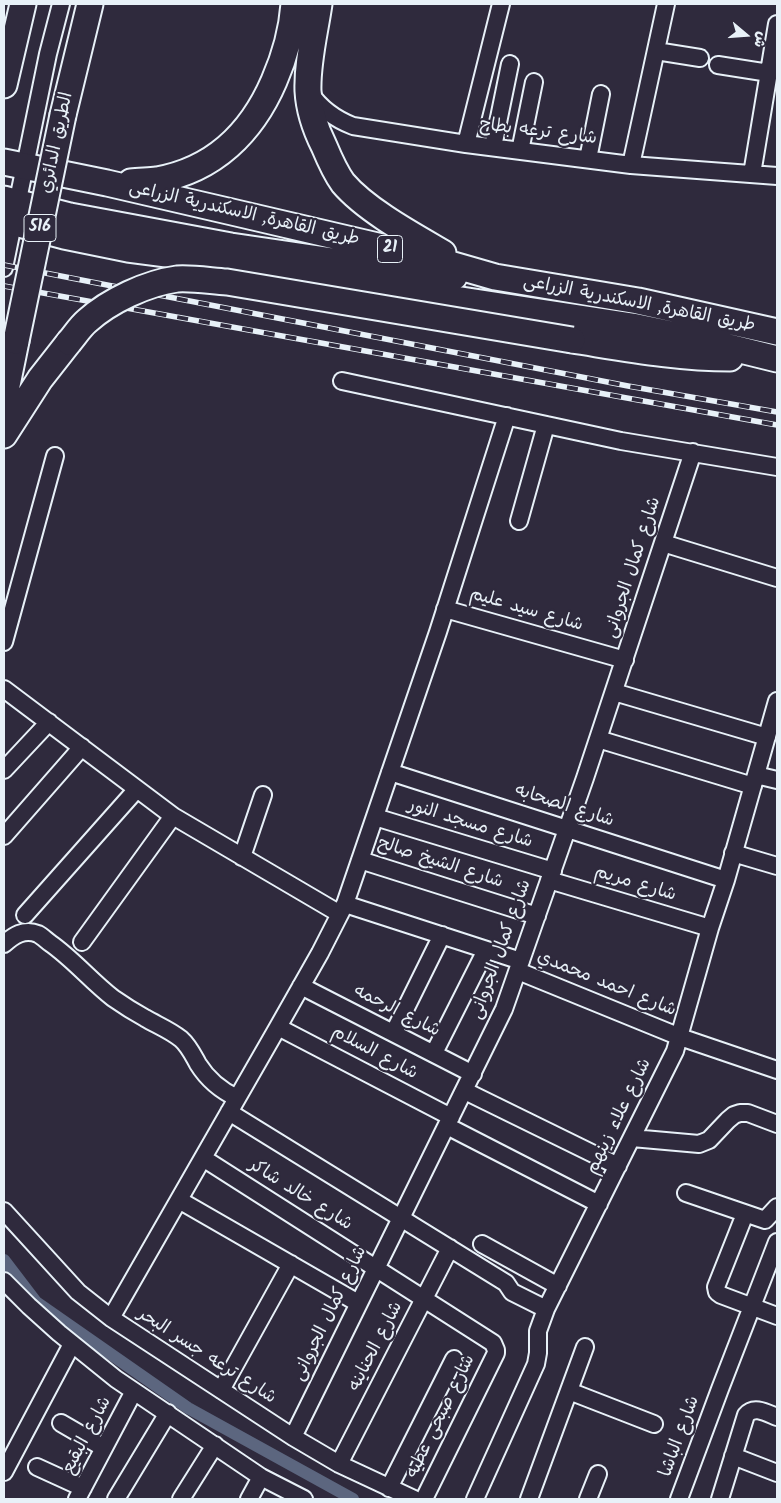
<!DOCTYPE html>
<meta charset="utf-8">
<style>
body{margin:0}
#map{position:relative;width:781px;height:1503px;overflow:hidden;background:#2f2a3d;font-family:Kalam,"Playpen Sans Arabic",sans-serif}
canvas{display:block}
.frame{position:absolute;inset:0;border:5px solid #e8f1f8;pointer-events:none}
.north{position:absolute;left:721px;top:10px;width:50px;height:50px;-webkit-text-stroke:4px #2f2a3d;paint-order:stroke;rotate:108deg;font-size:14px;font-weight:700;line-height:20px;text-align:center;color:#e8f1f8}
.north::after{content:'';display:block;margin:auto;width:18px;height:22px;background:#e8f1f8;clip-path:polygon(50% 0,100% 100%,50% 72%,0 100%)}
</style>
<div id="map">
<canvas width="781" height="1503"></canvas>
<div class="frame"></div>
<div class="north">ش</div>
</div>
<script>
const ctx = document.querySelector('canvas').getContext('2d');
ctx.lineJoin = 'round';
function stroke(path, color, width, dash) { ctx.strokeStyle = color; ctx.lineWidth = width; ctx.lineCap = dash ? 'butt' : 'round'; ctx.setLineDash(dash || []); ctx.stroke(path); }
function write(font, color, halo, rows, align = 'center') {
  ctx.font = font + ' Kalam,"Playpen Sans Arabic",sans-serif'; ctx.lineWidth = 4.5; ctx.setLineDash([]); ctx.textBaseline = 'middle'; ctx.strokeStyle = halo; ctx.fillStyle = color; for (const [text, x, y, turn = 0] of rows) {
    ctx.save(); ctx.translate(x, y); ctx.rotate((+turn || 0) * Math.PI / 180); ctx.textAlign = isNaN(turn) ? turn : align; if (halo) ctx.strokeText(text, 0, 0); ctx.fillText(text, 0, 0); ctx.restore();
  }
}
stroke(new Path2D(`
 M4,1260L36,1302L188,1408L353,1499`), '#5c667f', 12);
const minor = new Path2D(`
 M656,51L700,58
 M718,65L769,73
 M310,93C321,109 335,119 353,126L466,144L631,165L777,176
 M466,144L501,4
 M493,147L510,64
 M520,151L534,82
 M588,159L601,94
 M631,165L666,4
 M752,174L777,24
 M4,268L48,54L61,4
 M342,381L621,441L777,467
 M519,521L546,425
 M663,543L777,578
 M445,609L625,660
 M4,642L55,456
 M4,689L173,816L340,914
 M614,692L767,737
 M598,739L753,786
 M4,770L49,722
 M390,772L726,880
 M756,775L777,780
 M375,817L553,871
 M4,836L82,747
 M733,853L777,866
 M242,857L263,795
 M360,860L537,916
 M549,880L710,928
 M345,904L521,961
 M25,915L137,789
 M82,942L173,816
 M4,944C13,936 24,928 38,934C42,936 46,940 50,943C73,959 91,981 113,998C123,1005 134,1012 145,1018C157,1025 170,1030 181,1039C189,1046 193,1055 198,1064C208,1080 220,1090 237,1098
 M518,971L680,1037L777,1070
 M301,986L473,1074
 M278,1027L451,1117
 M394,1032L442,935
 M434,1053L486,950
 M465,1091L618,1166
 M229,1112L506,1283L512,1292L546,1309
 M447,1126L599,1204
 M632,1138L699,1144L709,1140L728,1120L734,1115L740,1113H748L777,1124
 M203,1158L493,1343L496,1350V1353L424,1499
 M686,1193L765,1220L777,1207
 M179,1200L358,1303
 M4,1211L78,1292L111,1318L293,1437L339,1464L414,1499
 M745,1214L716,1287L717,1292L721,1295L777,1316
 M482,1244L558,1286
 M4,1281L29,1306L59,1333L116,1379L261,1477L304,1499
 M111,1318L278,1027L320,953L345,904L438,632L507,416
 M221,1390L291,1264
 M569,1391L654,1424
 M61,1423L104,1448
 M293,1437L504,1009L585,778L693,452
 M733,1456L777,1473
 M339,1464L450,1248
 M37,1467L83,1488
 M4,1472L72,1344
 M389,1488L454,1359
 M77,1499L134,1391
 M116,1499L168,1413
 M181,1499L215,1445
 M249,1499L261,1477
 M475,1499L536,1364L538,1353V1331L546,1309L675,1051L710,928L726,880L777,701
 M529,1499L585,1347
 M588,1499L598,1474
 M679,1499L720,1389L777,1242
 M720,1499L746,1415C754,1405 767,1413 777,1417`);
const highway = new Path2D(`
 M319,4C315,32 307,62 308,91C309,110 315,128 324,146C329,158 335,172 343,183C366,210 412,235 443,253
 M4,85L23,4
 M63,115L90,4
 M4,162L107,183L232,212L429,258L495,277L638,301L777,332
 M131,182C139,181 149,181 157,180C214,170 252,132 274,81C285,56 292,31 294,4
 M4,199L70,216L231,246L428,275L454,277
 M4,220L64,236L128,249L236,263L363,285L632,326L700,340L777,359
 M572,340C624,348 677,358 730,358
 M4,400L16,341
 M4,435L40,379L69,342`);
stroke(minor, '#e8f1f8', 20);
stroke(highway, '#e8f1f8', 29);
stroke(minor, '#2f2a3d', 16);
stroke(highway, '#2f2a3d', 25);
const rail = new Path2D(`
 M4,265L628,386L777,412
 M4,286L777,425`);
stroke(rail, '#e8f1f8', 5.5);
stroke(rail, '#2f2a3d', 4, [11]);
const highwayBridge = new Path2D(`
 M16,341L63,115
 M69,342C75,335 80,327 87,321C109,301 147,283 177,279C193,278 211,281 227,282L572,340`);
stroke(highwayBridge, '#e8f1f8', 29, []);
stroke(highwayBridge, '#2f2a3d', 25);
for (const [x, y, w] of [
 [40,228,32],
 [390,249,25]
]) { const box = new Path2D(); box.roundRect(x - w / 2, y - 13.5, w, 27, 4); ctx.fillStyle = '#2f2a3d'; ctx.fill(box); stroke(box, '#e8f1f8', 1); }
write('bold 16px', '#e8f1f8', null, [
 ["516",40,228],
 ["21",390,249]
]);
write('18px', '#e8f1f8', '#2f2a3d', [
 ["شارع ترعه بطاح",538,133,7],
 ["الطريق الدائري",58,143,-78],
 ["طريق القاهرة, الاسكندرية الزراعى",244,215,13],
 ["طريق القاهرة, الاسكندرية الزراعى",639,305,11],
 ["شارع كمال الجروانى",634,568,-72],
 ["شارع سيد عليم",526,611,16],
 ["شارع الصحابه",564,807,18],
 ["شارع مسجد النور",470,825,17],
 ["شارع الشيخ صالح",440,864,18],
 ["شارع مريم",635,885,17],
 ["شارع كمال الجروانى",502,950,-70],
 ["شارع احمد محمدي",606,985,22],
 ["شارع الرحمه",396,1012,27],
 ["شارع السلام",374,1054,28],
 ["شارع علاء زينهم",620,1117,-64],
 ["شارع خالد شاكر",300,1196,32],
 ["شارع كمال الجروانى",331,1314,-64],
 ["شارع الحناينه",377,1347,-63],
 ["شارع ترعه جسر البحر",206,1357,33],
 ["شارع صبحى عطيه",442,1417,-64],
 ["شارع البقيع",88,1436,-62],
 ["شارع الباشا",681,1437,-70]
]);
</script>
